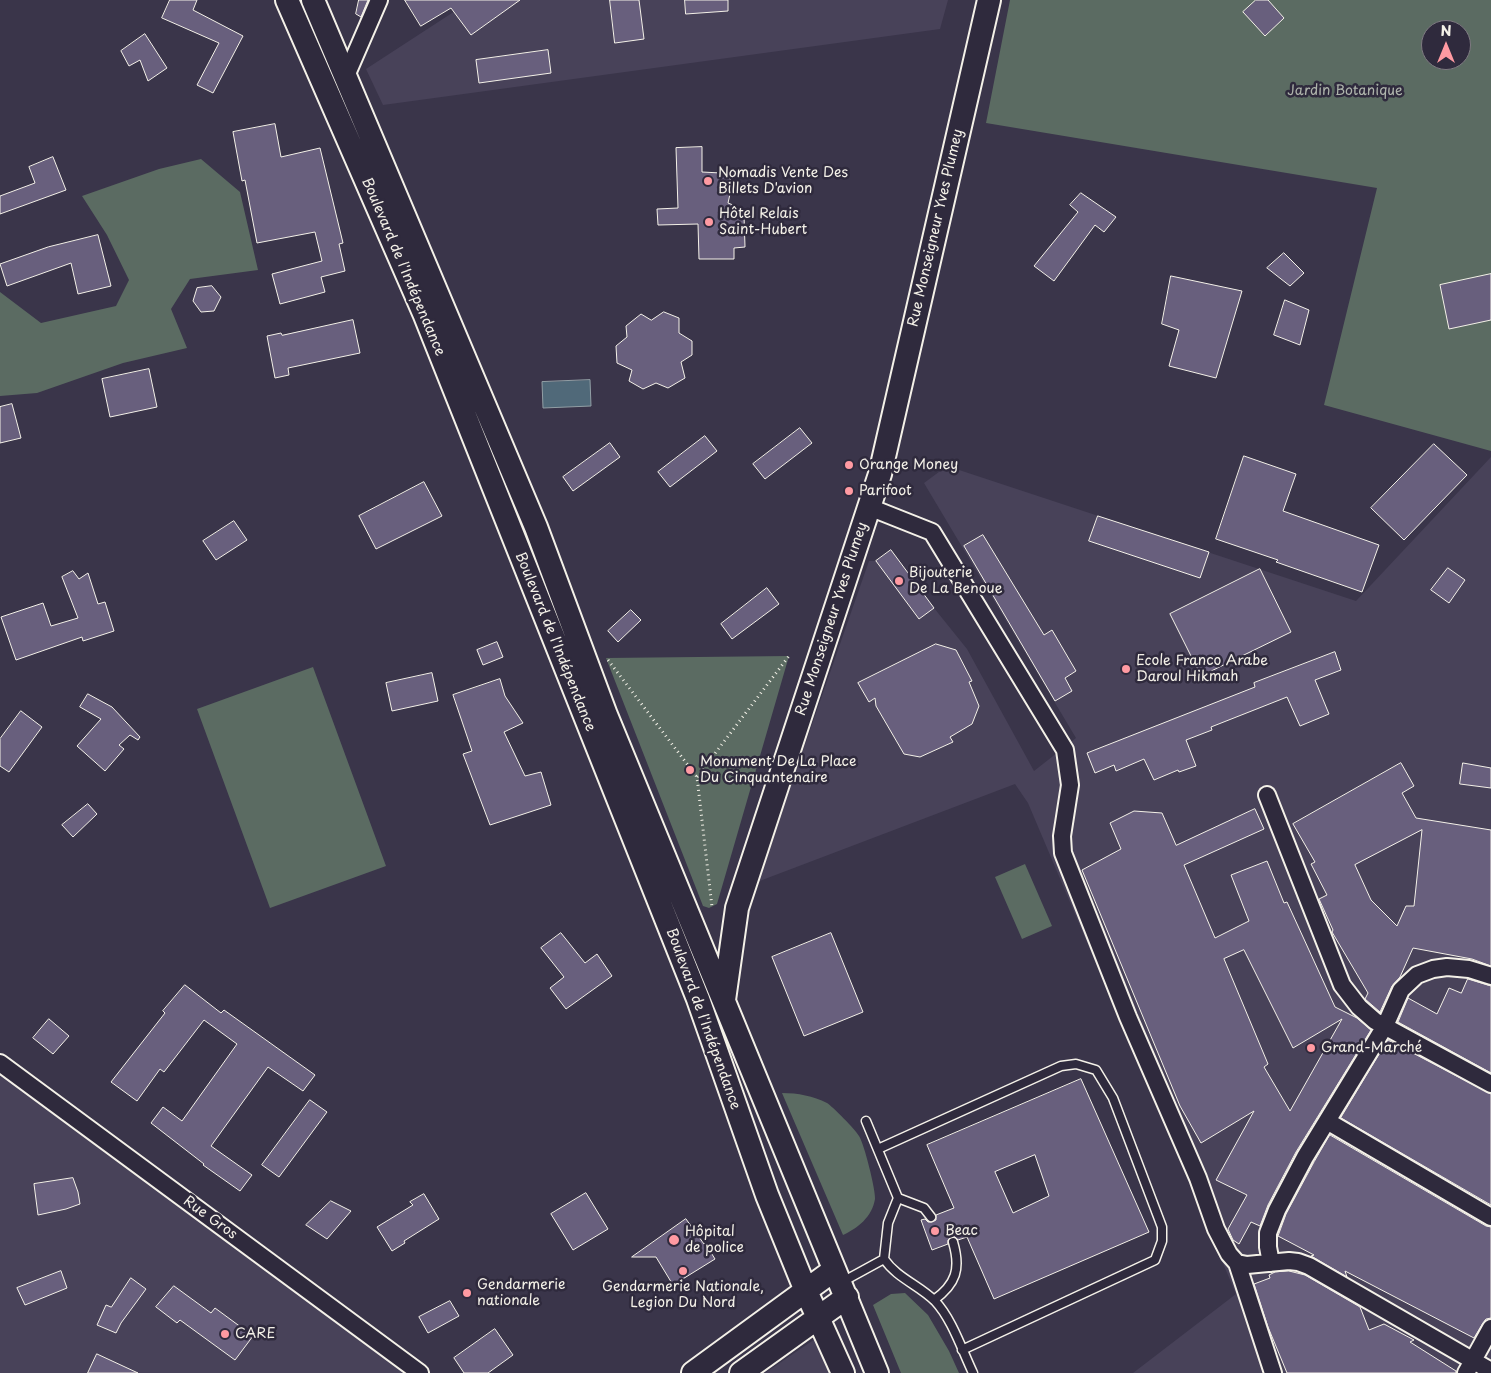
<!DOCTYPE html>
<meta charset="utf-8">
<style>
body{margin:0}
#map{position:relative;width:1491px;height:1373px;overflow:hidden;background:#3a354a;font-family:"Playpen Sans",sans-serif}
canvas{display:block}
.north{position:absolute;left:1421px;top:20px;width:50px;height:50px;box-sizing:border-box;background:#2f2a3d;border:1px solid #7e7a81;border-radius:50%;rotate:0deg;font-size:14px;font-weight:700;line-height:20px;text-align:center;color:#f4f1e8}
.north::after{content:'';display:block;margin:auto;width:18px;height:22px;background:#ff9aa2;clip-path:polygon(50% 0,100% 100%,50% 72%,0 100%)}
</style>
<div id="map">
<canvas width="1491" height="1373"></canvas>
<div class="north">N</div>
</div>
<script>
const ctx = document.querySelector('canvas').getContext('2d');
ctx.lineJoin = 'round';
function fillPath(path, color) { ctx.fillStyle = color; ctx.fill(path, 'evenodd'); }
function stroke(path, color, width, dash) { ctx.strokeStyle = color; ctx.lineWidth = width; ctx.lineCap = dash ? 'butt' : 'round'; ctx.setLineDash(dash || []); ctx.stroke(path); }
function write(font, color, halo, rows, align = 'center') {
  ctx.font = font + ' "Playpen Sans",sans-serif'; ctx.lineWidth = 5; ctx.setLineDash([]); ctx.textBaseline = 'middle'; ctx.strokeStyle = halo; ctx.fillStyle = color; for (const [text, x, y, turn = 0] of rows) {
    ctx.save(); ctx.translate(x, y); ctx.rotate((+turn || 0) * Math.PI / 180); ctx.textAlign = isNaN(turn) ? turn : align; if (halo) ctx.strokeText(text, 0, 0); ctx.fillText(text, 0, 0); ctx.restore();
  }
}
fillPath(new Path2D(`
 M472,0H948L940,29L383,105L366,69Z
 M1491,457V1373H1133L1236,1294L1028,803L1015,784L757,882L869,561H876L891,550L934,608L967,649L1034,771L1076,738L924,483L947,466L1356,601Z
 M0,1055L423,1373H0Z
 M818,1337L833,1373H765Z`), '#484259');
fillPath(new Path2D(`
 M1010,0H1491V451L1324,405L1377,188L986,123ZM1431,30H1461V60H1431Z
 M201,159L240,192L258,270L190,279L171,309L187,348L123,363L37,393L0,396V292L41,323L116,306L129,280L107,235L82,196L159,169Z
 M789,656L717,904L709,908L703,906L606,658Z
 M313,667L386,866L270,908L197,709Z
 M1025,864L1052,926L1022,939L995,877Z
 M782,1093C798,1093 813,1096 827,1103C832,1106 856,1130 859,1136C864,1143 876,1191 875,1199C872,1217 858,1228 843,1235Z
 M905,1293L928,1315L949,1351L959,1373H901L873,1305L891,1294Z`), '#5b6b62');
const water = new Path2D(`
 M590,380L591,406L543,408L542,382Z`);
fillPath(water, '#506979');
stroke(water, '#929fa5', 1);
const building = new Path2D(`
 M170,0H197L193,10L243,36L213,93L197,85L219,43L162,18Z
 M359,0H368L361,17L356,14Z
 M405,0H520L471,35L451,8L421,26Z
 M610,0H639L644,39L615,43Z
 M685,0H728V11L686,14Z
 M1256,0H1268L1284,18L1265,36L1243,12Z
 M145,34L167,68L148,81L140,60L129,66L121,51Z
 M548,50L551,73L479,83L476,60Z
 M275,124L281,157L320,148L343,243L339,244L345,271L321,277L325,292L280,304L272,274L322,261L315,232L257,243L245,180L242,181L233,132Z
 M702,147V172L721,173L726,175L730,179L732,185L728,203L733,205L734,216L744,215L745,247L734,248V259H699L698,224L658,225L657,209L678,208L676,148Z
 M53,157L66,190L0,214V196L35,183L29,167Z
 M1081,193L1116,217L1104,232L1095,225L1054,281L1034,266L1078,212L1070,205Z
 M98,235L111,286L78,294L71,263L7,286L0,264L48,247Z
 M1284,253L1304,273L1290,286L1267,268Z
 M1491,274V320L1449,329L1440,285Z
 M1171,276L1242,291L1216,378L1169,366L1179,330L1162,324Z
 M212,286L221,297L214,311L201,312L193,301L197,288Z
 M1285,300L1309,310L1300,345L1274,335Z
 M664,312L679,318V333L692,341V355L681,362L685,378L668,388L656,383L643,389L629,381L632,370L617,363L616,346L627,337L626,326L641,314L651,320Z
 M353,320L360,353L288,368L289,375L275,378L267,336L281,333L282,335Z
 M149,369L157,407L110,417L102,379Z
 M12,404L21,438L0,443V407Z
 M800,428L812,443L765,479L753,464Z
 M705,436L717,451L670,487L658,472Z
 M610,443L620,457L573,491L563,477Z
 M1434,444L1467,475L1404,540L1371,508Z
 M1244,456L1296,474L1283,511L1379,545L1362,592L1276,562L1278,560L1216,539Z
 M424,482L442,516L376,549L359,516Z
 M1098,516L1209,552L1200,578L1089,541Z
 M234,521L247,540L216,560L203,541Z
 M983,535L1044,635L1052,630L1076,671L1065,678L1072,691L1055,701L964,546Z
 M891,550L934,608L919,619L876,561Z
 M1448,568L1465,580L1449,603L1431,590Z
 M1260,569L1291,632L1201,676L1170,614Z
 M73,571L79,579L88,573L98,604L105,602L114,631L83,641L82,637L16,660L1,617L43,603L51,626L78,618L62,577Z
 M767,588L779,604L732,639L721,624Z
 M631,610L641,620L618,642L608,631Z
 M497,642L503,657L483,665L477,650Z
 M936,644L956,650L972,681L969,682L979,706L972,724L950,737L953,742L920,757L904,754L876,706L875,698L869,702L858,683Z
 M1335,652L1341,670L1315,680L1329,714L1300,726L1287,697L1211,727L1212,730L1186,740L1196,766L1179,772L1178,770L1154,780L1144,759L1116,771L1114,765L1095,773L1087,753L1255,687L1254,683Z
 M432,673L438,701L392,711L386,683Z
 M500,679L505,696L523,723L504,732L525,776L541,772L551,805L490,825L463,754L472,751L453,695Z
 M88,694L112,707L140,737L138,740L130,735L119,745L124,749L105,771L77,746L101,719L80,707Z
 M21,711L42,727L9,772L0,766V739Z
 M1401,763L1414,786L1402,793L1416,818L1491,830V966L1472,959L1413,948L1400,977L1392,986L1380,1012L1365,999L1368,993L1332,932L1333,930L1319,899L1327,895L1311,864L1315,862L1293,824ZM1422,830L1414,906H1406L1397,926L1371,900L1355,865Z
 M1463,763L1491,768V788L1460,784Z
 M88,804L97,814L73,837L62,825Z
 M1255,809L1264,829L1184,865L1215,938L1249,921L1231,875L1267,861L1284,903L1287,902L1335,1007L1357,1018L1371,1030L1296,1152L1268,1205L1260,1226L1251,1222L1239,1244L1233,1240L1228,1229L1247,1195L1216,1180L1254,1111L1201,1143L1180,1106L1082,870L1121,849L1110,823L1134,811L1162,813L1176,845ZM1244,950L1293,1048L1342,1019L1290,1111L1264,1067L1268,1064L1224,959Z
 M561,933L585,963L597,954L612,976L566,1009L550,988L564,977L541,948Z
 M831,933L863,1012L804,1036L772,957Z
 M1468,979L1491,986V1073L1398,1022L1408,998L1437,1014L1449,988L1461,993Z
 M185,985L221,1013L224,1010L315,1075L303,1091L268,1067L211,1146L252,1175L240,1191L203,1165L204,1164L151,1123L163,1107L182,1121L237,1044L204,1020L164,1072L160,1069L137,1101L111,1082L165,1013L163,1011Z
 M49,1019L69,1036L53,1054L33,1038Z
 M1388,1040L1491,1094V1205L1341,1118Z
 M1081,1079L1149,1232L994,1299L967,1237L958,1240L955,1237H951L948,1240V1244L932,1250L921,1220L925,1219L928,1222H932L936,1220V1215L954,1208L927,1145ZM1035,1155L1049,1196L1013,1213L995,1172Z
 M310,1100L327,1112L279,1177L262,1165Z
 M1330,1135L1486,1226L1491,1227V1318L1486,1319L1483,1323L1474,1338L1345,1271L1347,1277L1311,1256L1314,1255L1278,1236L1286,1214L1314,1162Z
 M73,1178L78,1192L80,1204L66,1209L38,1215L34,1184Z
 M586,1193L608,1229L573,1250L551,1214Z
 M424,1194L439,1219L404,1241L405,1243L392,1251L377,1227L413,1205L410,1202Z
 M331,1201L351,1211L327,1239L306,1225Z
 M686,1219L704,1244L705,1243L715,1259L673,1285L656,1257H632Z
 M61,1271L67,1288L25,1305L17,1288Z
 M1289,1271L1305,1275L1360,1307L1369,1330L1384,1324L1414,1340L1410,1342L1456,1371V1373H1287L1268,1327L1254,1284L1270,1278L1269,1275L1275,1272Z
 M131,1278L146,1289L121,1323L116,1333L97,1325L106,1305L111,1307Z
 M174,1286L211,1313L215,1308L253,1336L235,1360L180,1320L177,1323L156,1307Z
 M450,1301L459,1316L428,1333L419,1317Z
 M495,1329L513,1355L488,1373H464L454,1358Z
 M97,1354L138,1373H88Z`);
fillPath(building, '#685f7d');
stroke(building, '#f4f1e8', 1);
const lane = new Path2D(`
 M878,1149L1061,1066L1076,1064L1096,1070L1113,1098L1162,1227V1241L1155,1260L962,1350
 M898,1198L924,1208L931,1217
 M884,1259C897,1278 919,1285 935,1301C952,1319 962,1350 973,1373
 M842,1282L884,1259L888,1223L898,1198L866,1121
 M934,1300C956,1284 961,1269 953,1242`);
const street = new Path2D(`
 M346,76L379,0
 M869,507L932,532L1065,750L1070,785L1062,836L1063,853L1128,1017L1198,1178L1216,1229L1229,1254L1237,1263L1247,1265L1289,1261L1298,1262L1309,1266L1491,1371
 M1267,795L1342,985L1359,1007L1375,1021L1491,1084
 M0,1063L420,1373
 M1327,1121L1491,1217
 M1237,1263L1273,1373
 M1271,1263L1268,1247V1233L1277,1210L1305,1157L1385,1026L1401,990L1417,975L1433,969L1447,967L1469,969L1491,976
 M1466,1373L1491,1328`);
const secondary = new Path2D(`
 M287,0L424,313L698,999L767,1195L806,1291L843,1373
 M313,0L536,527L606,715L877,1373
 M724,1000L737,908L880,474L989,0
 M693,1373L834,1270
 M741,1373L847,1297`);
stroke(lane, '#f4f1e8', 11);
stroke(street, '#f4f1e8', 20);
stroke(secondary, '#f4f1e8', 26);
stroke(new Path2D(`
 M608,660L697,777L712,907
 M697,777L789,656`), '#f4f1e8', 3, [1, 4]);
stroke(lane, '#2f2a3d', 8);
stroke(street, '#2f2a3d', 16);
stroke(secondary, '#2f2a3d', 22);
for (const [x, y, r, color] of [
 [708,181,5,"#ff9aa2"],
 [709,222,5,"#ff9aa2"],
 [849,465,5,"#ff9aa2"],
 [849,491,5,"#ff9aa2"],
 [899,581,5,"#ff9aa2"],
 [1126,669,5,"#ff9aa2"],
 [690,770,5,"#ff9aa2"],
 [1311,1048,5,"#ff9aa2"],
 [935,1231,5,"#ff9aa2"],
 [674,1240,6,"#ff9aa2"],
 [683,1271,5,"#ff9aa2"],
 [467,1293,5,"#ff9aa2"],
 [225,1334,5,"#ff9aa2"]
]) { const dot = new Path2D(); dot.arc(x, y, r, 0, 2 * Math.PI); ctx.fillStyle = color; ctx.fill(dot); stroke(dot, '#2f2a3d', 2); }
write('14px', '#afb5ac', '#2f2a3d', [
 ["Jardin Botanique",1345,91]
]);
write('14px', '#f4f1e8', '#2f2a3d', [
 ["Nomadis Vente Des",718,173],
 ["Billets D'avion",718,189],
 ["Hôtel Relais",719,214],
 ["Saint-Hubert",719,230],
 ["Orange Money",859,465],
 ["Parifoot",859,491],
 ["Bijouterie",909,573],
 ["De La Benoue",909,589],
 ["Ecole Franco Arabe",1136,661],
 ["Daroul Hikmah",1136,677],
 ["Monument De La Place",700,762],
 ["Du Cinquantenaire",700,778],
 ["Grand-Marché",1321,1048],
 ["Beac",945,1231],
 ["Hôpital",685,1232],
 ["de police",685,1248],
 ["Gendarmerie",477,1285],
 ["nationale",477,1301],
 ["Gendarmerie Nationale,",683,1287,"center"],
 ["Legion Du Nord",683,1303,"center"],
 ["CARE",235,1334]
], 'left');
write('14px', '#f4f1e8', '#2f2a3d', [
 ["Rue Monseigneur Yves Plumey",936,228,-77],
 ["Boulevard de l'Indépendance",403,267,67],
 ["Rue Monseigneur Yves Plumey",832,619,-72],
 ["Boulevard de l'Indépendance",555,642,68],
 ["Boulevard de l'Indépendance",703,1019,70],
 ["Rue Gros",210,1218,36]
]);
</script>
